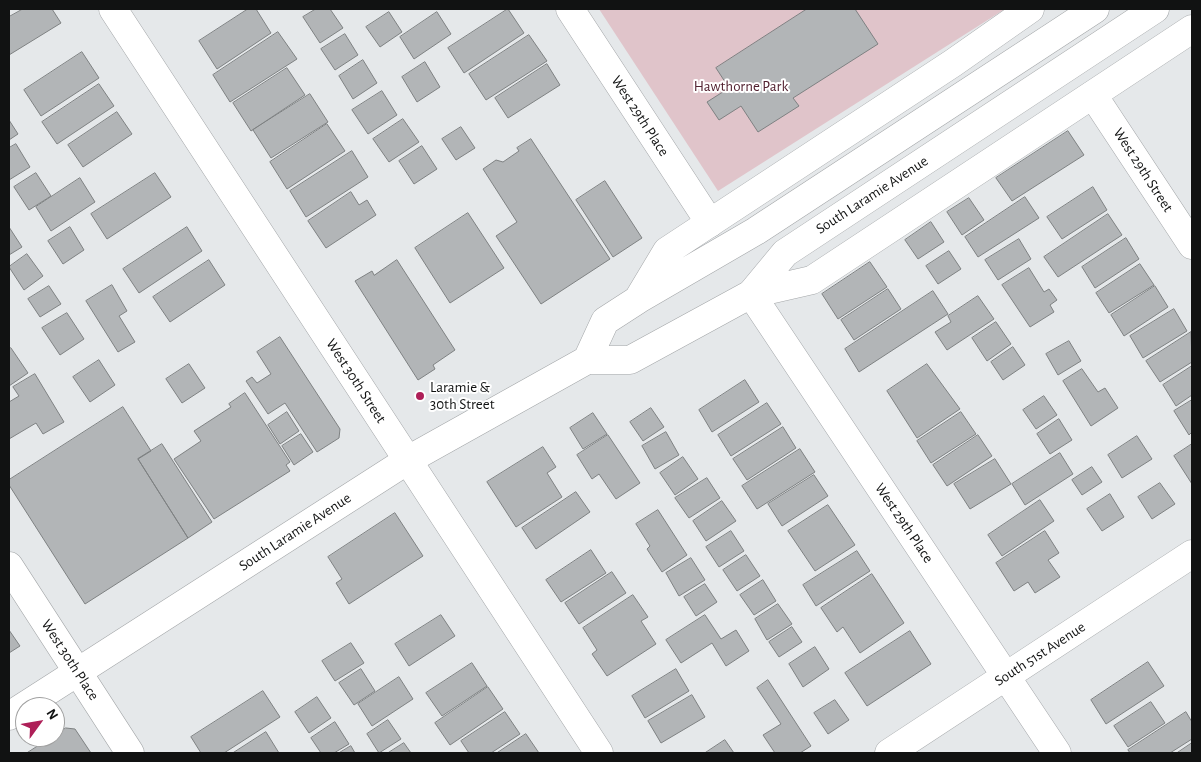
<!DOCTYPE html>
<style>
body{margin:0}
#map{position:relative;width:1201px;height:762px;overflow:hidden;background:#e5e8ea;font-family:"Alegreya Sans",sans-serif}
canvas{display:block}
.frame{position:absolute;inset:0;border:10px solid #111212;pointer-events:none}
.north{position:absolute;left:15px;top:697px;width:50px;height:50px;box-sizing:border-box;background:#fff;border:1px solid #a0a0a0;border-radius:50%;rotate:58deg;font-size:14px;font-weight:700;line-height:20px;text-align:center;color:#111212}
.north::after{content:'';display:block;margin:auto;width:18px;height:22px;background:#ae1f58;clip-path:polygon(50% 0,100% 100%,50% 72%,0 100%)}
</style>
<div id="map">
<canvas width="1201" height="762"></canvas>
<div class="frame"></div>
<div class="north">N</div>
</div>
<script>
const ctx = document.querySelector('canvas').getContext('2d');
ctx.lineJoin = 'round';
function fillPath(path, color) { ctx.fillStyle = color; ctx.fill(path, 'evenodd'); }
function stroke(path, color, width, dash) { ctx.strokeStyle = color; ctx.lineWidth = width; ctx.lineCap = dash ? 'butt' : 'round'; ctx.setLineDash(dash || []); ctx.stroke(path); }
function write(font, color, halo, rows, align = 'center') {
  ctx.font = font + ' "Alegreya Sans",sans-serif'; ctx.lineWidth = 4; ctx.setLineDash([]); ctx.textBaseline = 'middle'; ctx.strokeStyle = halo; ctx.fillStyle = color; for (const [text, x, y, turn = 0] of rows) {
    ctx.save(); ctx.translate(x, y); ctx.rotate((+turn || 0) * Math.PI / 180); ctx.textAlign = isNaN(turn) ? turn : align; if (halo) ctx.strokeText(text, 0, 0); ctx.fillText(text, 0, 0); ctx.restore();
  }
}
fillPath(new Path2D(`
 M599,9H1005L718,191Z`), '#e0c4ca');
const building = new Path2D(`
 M23,9H52L61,23L9,55V17Z
 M248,9H256L271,33L217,69L199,41Z
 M316,9H330L343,28L320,43L303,17Z
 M508,9L524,33L464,73L448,48Z
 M807,9H855L878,44L793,98L799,106L758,132L741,106L719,120L707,102L729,88L716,68Z
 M389,12L402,32L380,47L366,27Z
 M437,12L451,34L414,59L400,37Z
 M278,32L297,59L230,102L213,75Z
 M345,34L358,55L335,70L321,49Z
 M529,35L547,61L486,100L469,74Z
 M82,52L99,78L41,116L24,90Z
 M363,60L377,83L353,99L339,76Z
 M425,62L440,87L417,102L402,77Z
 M547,64L560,85L508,118L495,98Z
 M287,68L305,95L251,131L233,103Z
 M99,84L114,106L57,144L42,122Z
 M382,91L397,115L368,134L352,110Z
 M310,94L328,122L271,158L253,130Z
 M117,112L132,134L83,167L68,145Z
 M403,119L419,142L389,162L373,139Z
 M9,120L18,134L9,140Z
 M327,124L345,151L287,189L270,162Z
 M461,127L475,148L456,160L442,139Z
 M1068,131L1084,155L1012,201L996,178Z
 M531,139L610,259L541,304L496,236L517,222L483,169L496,160L503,162L519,151L517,148Z
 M16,144L30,167L9,180V148Z
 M422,146L437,169L414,184L399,161Z
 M352,151L368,177L306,217L290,191Z
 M36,173L51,196L29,210L14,187Z
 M155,173L171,197L107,239L91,214Z
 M80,178L95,202L51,231L36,207Z
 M605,181L642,238L613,257L576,200Z
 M1093,187L1107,210L1062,239L1047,217Z
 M351,192L359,205L367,200L376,215L326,248L308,221Z
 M1025,197L1039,218L978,257L965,237Z
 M969,198L984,220L962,235L947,212Z
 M468,213L504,268L450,303L415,248Z
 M1108,214L1122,235L1058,277L1044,257Z
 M931,222L944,242L918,259L905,240Z
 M9,227L22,247L9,255Z
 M70,227L84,250L63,264L48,241Z
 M187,227L202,251L139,293L123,269Z
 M1126,238L1139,259L1095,288L1082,267Z
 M1019,239L1031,259L998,280L985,260Z
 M949,251L961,269L938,284L926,266Z
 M27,254L43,276L24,290L9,267Z
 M209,260L225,285L170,322L153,297Z
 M397,260L455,350L433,365L435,369L418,380L355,281L372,271L374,275Z
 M870,262L887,287L838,319L822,294Z
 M1140,264L1154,285L1109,313L1096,293Z
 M1029,268L1044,292L1049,289L1057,300L1050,305L1054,312L1030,327L1002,285Z
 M112,285L127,311L119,316L135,342L118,352L86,301Z
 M49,286L61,304L40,317L28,299Z
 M1155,286L1168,307L1124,336L1111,315Z
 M888,289L901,309L854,340L841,320Z
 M933,291L948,314L859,372L845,349Z
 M978,296L994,319L947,350L935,332L951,322L948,316Z
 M1174,309L1187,331L1143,358L1130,336Z
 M67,313L84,339L60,355L42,328Z
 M996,322L1011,344L987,361L972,338Z
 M1191,332L1192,362L1160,382L1146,361Z
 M280,337L340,429L339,438L317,452L285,403L268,414L246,381L252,377L257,383L271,374L257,352Z
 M1069,341L1081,361L1058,375L1046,354Z
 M1013,347L1025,365L1003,380L991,362Z
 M11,348L28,373L9,386V349Z
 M99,360L115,385L90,402L73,377Z
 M189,364L205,388L182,403L166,379Z
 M927,364L960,409L917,438L887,391Z
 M1192,366V395L1176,406L1163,385Z
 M1082,369L1098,392L1105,388L1118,408L1091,426L1063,381Z
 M35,374L64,422L43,434L36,423L9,439V402L19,396L13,387Z
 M745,380L759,402L712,432L699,410Z
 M245,393L290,462L286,465L290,471L214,519L174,459L201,441L194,431L231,407L229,404Z
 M1044,396L1057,415L1036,429L1023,410Z
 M1192,400V432L1189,435L1174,411Z
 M767,403L781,424L731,456L718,435Z
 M123,407L151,451L138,459L188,538L85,604L9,485V480Z
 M651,408L664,427L643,441L630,422Z
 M287,412L299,431L280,444L268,425Z
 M961,412L976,434L931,463L917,441Z
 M593,413L607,434L583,449L570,428Z
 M1059,419L1072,440L1050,454L1037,434Z
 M783,427L796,448L747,480L733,459Z
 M666,432L679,455L655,469L642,446Z
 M301,434L313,452L294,465L282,446Z
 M608,435L640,483L616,499L599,474L592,479L577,455Z
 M978,435L992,456L947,486L933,465Z
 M1137,436L1152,459L1122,478L1108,455Z
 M162,444L212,522L188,538L138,459Z
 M1192,444V484L1174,456Z
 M543,447L556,467L547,473L562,497L516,527L487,482Z
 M800,449L815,472L757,509L742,486Z
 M1060,453L1073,474L1025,505L1012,484Z
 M683,457L698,479L675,495L660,473Z
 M995,459L1011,484L970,509L954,484Z
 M1092,467L1102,482L1082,495L1072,480Z
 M814,475L828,496L782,526L768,504Z
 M707,478L720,498L689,518L675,498Z
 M1160,483L1175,504L1152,519L1138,497Z
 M576,492L590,512L536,549L522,528Z
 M1110,494L1124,517L1102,531L1087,509Z
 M1040,500L1054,521L1002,556L988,535Z
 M722,501L736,521L706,541L693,521Z
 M828,505L855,545L815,571L788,531Z
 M658,510L687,555L662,572L647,549L650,546L636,524Z
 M395,513L423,556L349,604L336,583L342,579L328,557Z
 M731,531L744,551L719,567L706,547Z
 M1045,531L1059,553L1048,560L1060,577L1035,593L1028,582L1014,591L996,563Z
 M591,550L606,573L561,602L546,580Z
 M857,551L870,571L816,606L803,585Z
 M746,555L760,576L737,591L723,570Z
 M691,558L705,580L679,596L666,573Z
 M612,572L626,593L579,624L565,603Z
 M872,574L904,623L860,653L843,627L837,632L821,608Z
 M763,580L776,601L754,615L740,595Z
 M705,584L717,602L696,616L684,597Z
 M633,595L648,617L641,621L656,644L607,676L592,654L597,650L583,628Z
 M778,604L792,624L767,640L755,619Z
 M441,615L455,636L409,666L395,644Z
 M705,615L721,639L736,630L749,651L726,666L712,643L681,663L666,640Z
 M792,627L802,642L779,657L769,642Z
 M9,630L20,646L9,653Z
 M910,631L931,664L867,706L845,673Z
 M351,643L364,663L335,681L322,661Z
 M815,647L829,669L803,687L789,664Z
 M1148,662L1164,686L1106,724L1091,700Z
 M472,663L487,686L442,716L426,693Z
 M361,669L375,691L354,705L339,683Z
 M676,669L689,691L645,718L632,696Z
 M399,677L413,699L372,726L358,704Z
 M768,680L811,746L800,753H775L763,735L781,724L757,688Z
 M488,687L503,709L450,745L435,723Z
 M263,691L280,717L224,753H201L191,737Z
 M692,695L705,717L661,743L648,721Z
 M317,697L331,718L309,733L295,712Z
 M835,700L849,720L828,734L814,713Z
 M1151,702L1165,723L1128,747L1114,726Z
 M505,712L520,734L491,753H469L461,741Z
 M1186,712L1192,722V739L1170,753H1130L1128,750Z
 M388,720L401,739L379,753L367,734Z
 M335,722L349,744L334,753H321L311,738Z
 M66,728L75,729L91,753H27Z
 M266,732L279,753H233Z
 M526,734L539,753H497Z
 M725,740L734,753H705Z
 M404,743L411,753H388Z
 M1192,743V753H1177Z
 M351,746L355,753H339Z`);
fillPath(building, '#b2b5b7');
stroke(building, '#7e8182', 1);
const minor = new Path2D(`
 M113,9L599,753
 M570,9L710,223
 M1093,95L1192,245
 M751,294L1057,753
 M9,566L130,753
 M889,753L1192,554`);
const major = new Path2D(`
 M751,294L812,280L1192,29
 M640,296L667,251L953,63L1030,9
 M587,360L605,321L639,299L756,231L1095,9
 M9,716L408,460L587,360H630L751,294L785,253L1155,9`);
stroke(minor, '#a3a6a8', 29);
stroke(major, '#a3a6a8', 29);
stroke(minor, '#fff', 28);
stroke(major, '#fff', 28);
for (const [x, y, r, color] of [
 [420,396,5,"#ae1f58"]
]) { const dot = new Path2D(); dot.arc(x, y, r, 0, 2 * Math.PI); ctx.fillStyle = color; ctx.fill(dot); stroke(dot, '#fff', 2); }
write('15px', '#522130', '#fff', [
 ["Hawthorne Park",741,86]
]);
write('15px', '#111212', '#fff', [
 ["West 29th Place",640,116,57],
 ["West 29th Street",1143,170,57],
 ["South Laramie Avenue",872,195,-33],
 ["West 30th Street",356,381,57],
 ["West 29th Place",904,523,56],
 ["South Laramie Avenue",295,532,-33],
 ["South 51st Avenue",1040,654,-33],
 ["West 30th Place",70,660,57]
]);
write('15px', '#111212', '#fff', [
 ["Laramie &",430,387],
 ["30th Street",430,404]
], 'left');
</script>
